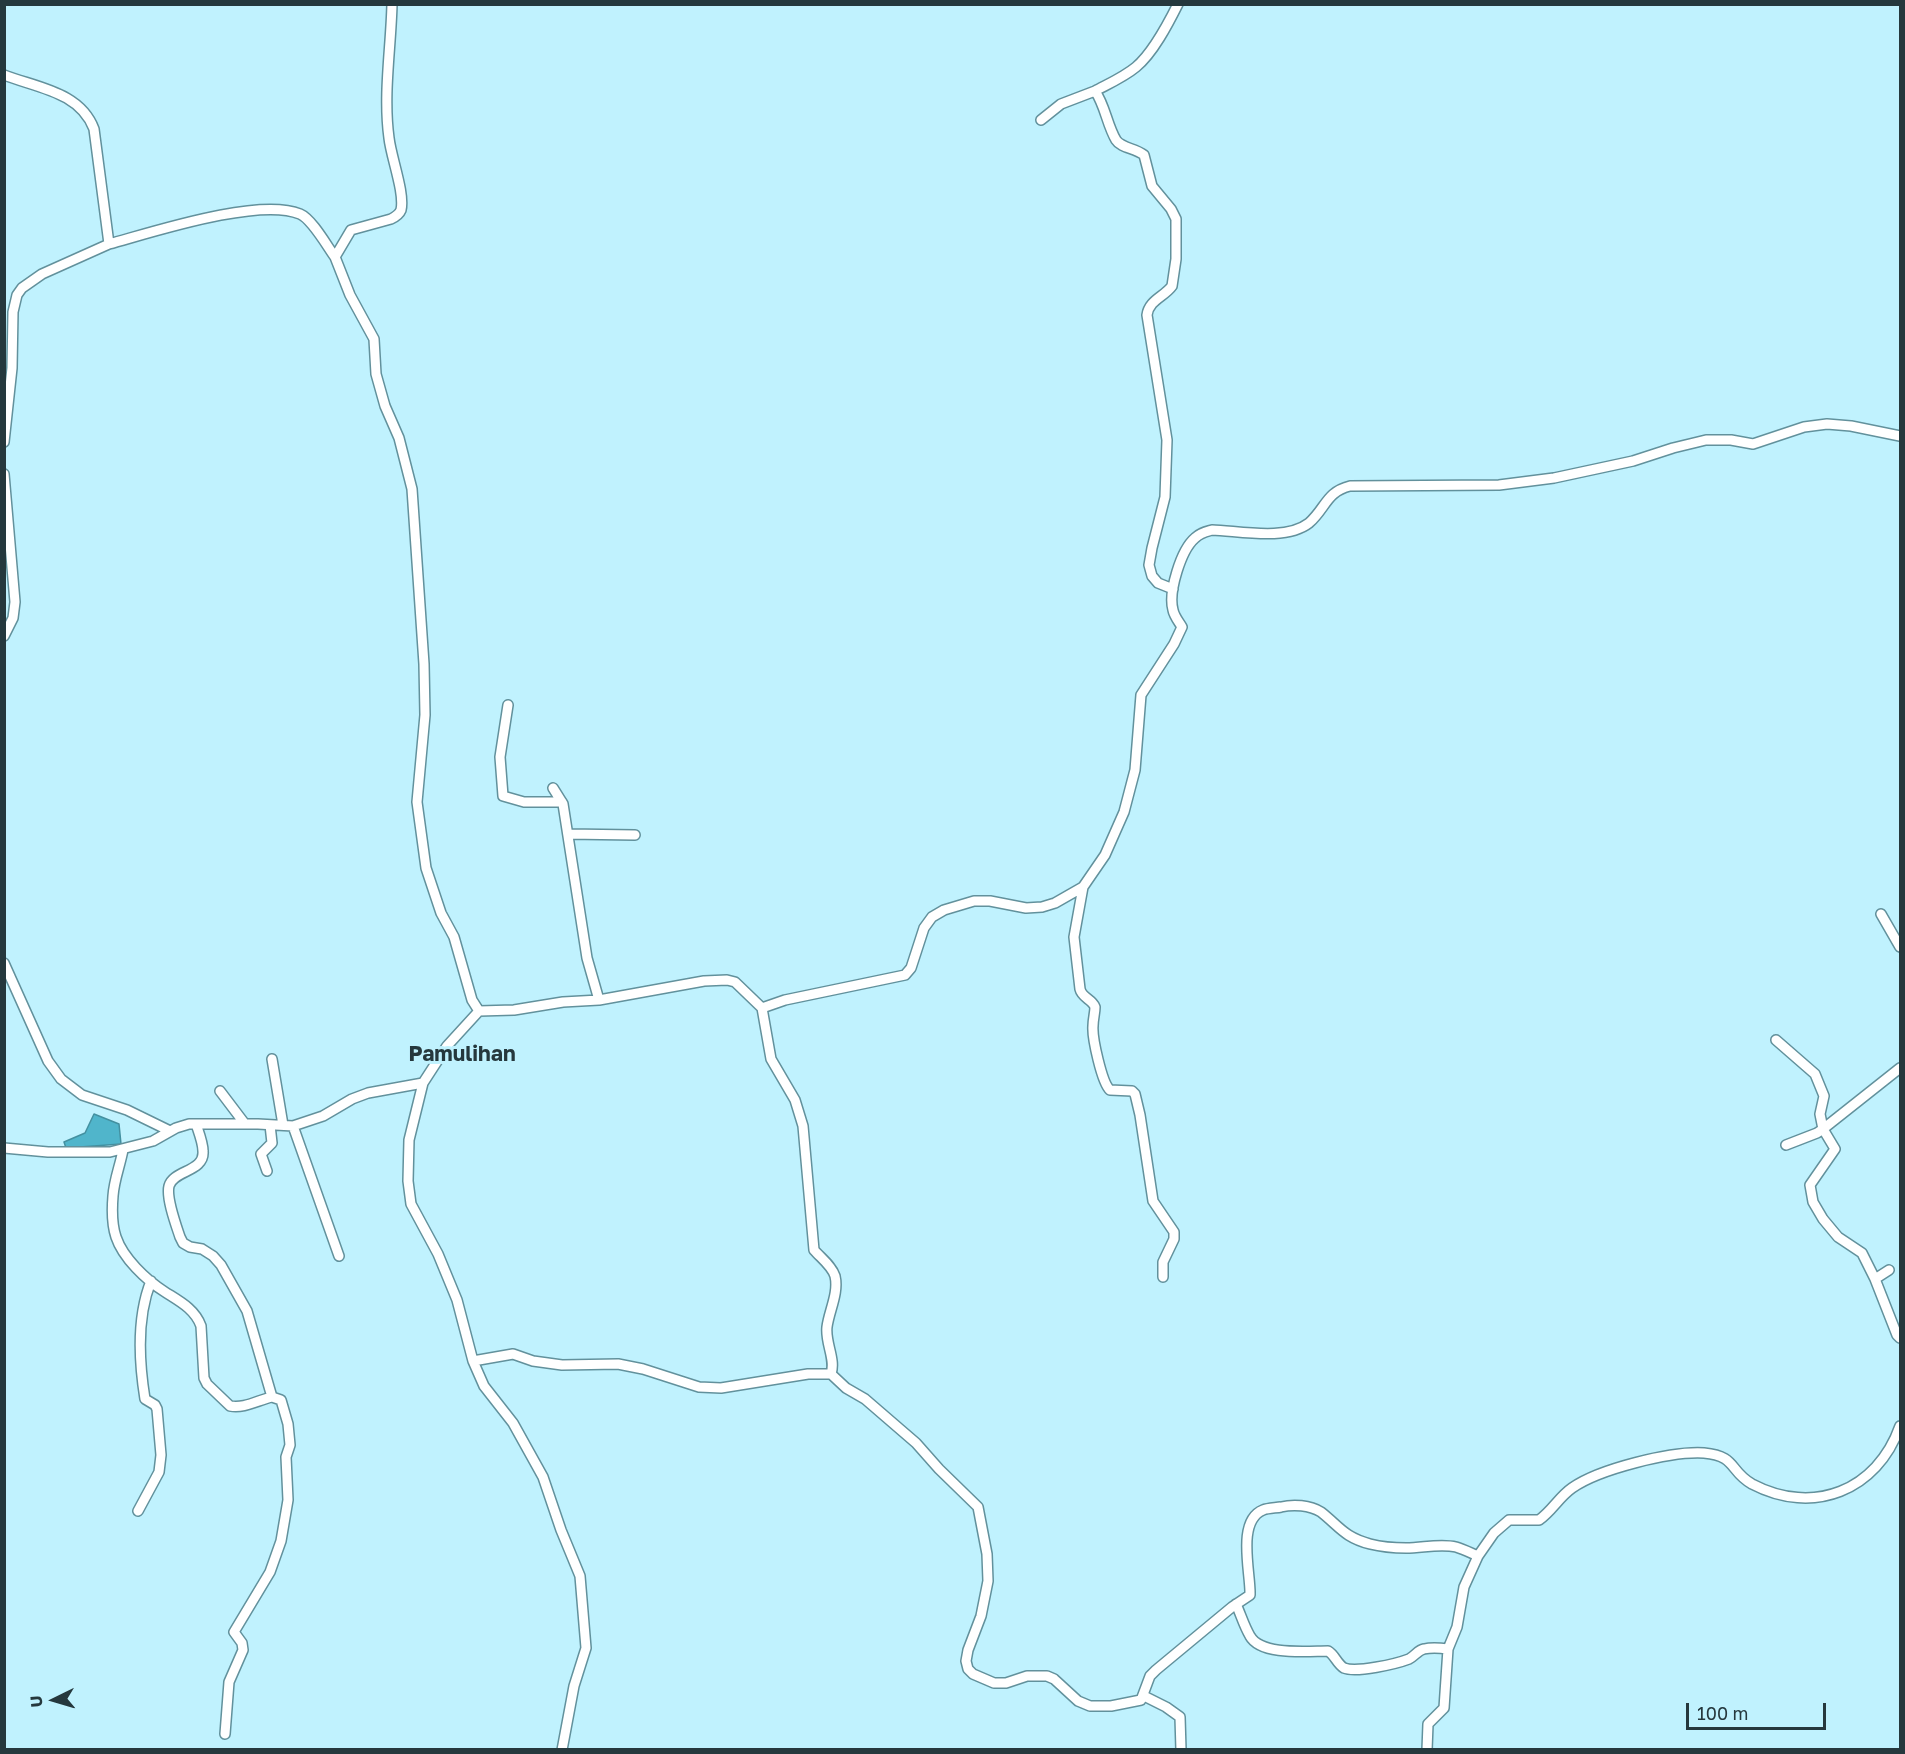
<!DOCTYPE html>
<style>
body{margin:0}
#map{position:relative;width:1905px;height:1754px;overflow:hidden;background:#c0f2fe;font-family:"Golos Text",sans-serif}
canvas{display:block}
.frame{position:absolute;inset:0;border:6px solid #25383d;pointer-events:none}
.north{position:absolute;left:24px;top:1670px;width:60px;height:60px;-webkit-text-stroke:4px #c0f2fe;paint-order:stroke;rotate:265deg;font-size:16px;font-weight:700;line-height:24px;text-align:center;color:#25383d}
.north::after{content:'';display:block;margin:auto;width:21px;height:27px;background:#25383d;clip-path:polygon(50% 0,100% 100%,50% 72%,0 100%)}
.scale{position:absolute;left:1686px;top:1703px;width:140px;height:27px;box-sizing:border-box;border:3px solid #25383d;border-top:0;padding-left:8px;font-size:18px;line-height:21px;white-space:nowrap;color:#25383d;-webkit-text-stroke:4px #c0f2fe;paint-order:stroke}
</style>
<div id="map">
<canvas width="1905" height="1754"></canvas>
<div class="frame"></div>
<div class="north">U</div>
<div class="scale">100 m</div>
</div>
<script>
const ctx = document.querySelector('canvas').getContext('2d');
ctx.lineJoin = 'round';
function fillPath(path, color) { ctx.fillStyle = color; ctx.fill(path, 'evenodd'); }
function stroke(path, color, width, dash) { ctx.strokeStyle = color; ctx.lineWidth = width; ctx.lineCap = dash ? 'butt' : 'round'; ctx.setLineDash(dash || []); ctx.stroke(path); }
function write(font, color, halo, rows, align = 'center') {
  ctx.font = font + ' "Golos Text",sans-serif'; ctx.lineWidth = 6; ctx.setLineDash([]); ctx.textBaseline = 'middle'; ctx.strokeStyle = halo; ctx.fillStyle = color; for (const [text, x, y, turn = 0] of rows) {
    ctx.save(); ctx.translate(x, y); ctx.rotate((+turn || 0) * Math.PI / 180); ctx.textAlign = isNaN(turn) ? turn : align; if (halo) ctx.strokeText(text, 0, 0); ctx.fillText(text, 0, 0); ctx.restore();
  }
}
const water = new Path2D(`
 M94,1114L119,1124L121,1144L66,1148L64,1142L85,1133Z`);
fillPath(water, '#50b5cb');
stroke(water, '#4390a0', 1.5);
const minor = new Path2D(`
 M392,4C391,48 383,94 389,138C391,157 405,193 401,210C399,215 395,217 391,219L351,230L335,257L350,295L374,339L376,374L385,406L399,438L412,489L424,664L425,715L417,802L426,868L441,913L454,937L472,1000L479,1011
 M4,75C38,88 80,92 94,129L109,244L42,274L22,288L17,295L13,312L12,368L4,442
 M1041,120L1061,104L1095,91
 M109,244C153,232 259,197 300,214C312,219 327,246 335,257
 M4,474L15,602L13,618L4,636
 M1173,589L1158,583L1152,576L1149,565L1152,548L1165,497L1167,440L1147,315C1149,300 1164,297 1172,286L1176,259V219L1171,209L1152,186L1144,155C1135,148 1121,148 1116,140C1107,125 1105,105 1095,91C1108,84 1124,77 1136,67C1153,53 1168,24 1178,4
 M508,705L500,757L503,796L524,802H562
 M553,788L563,804L587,958L599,1000
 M568,834L635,835
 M1083,887L1074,937L1080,989C1082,998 1092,999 1095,1007C1095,1013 1093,1019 1093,1026C1092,1038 1102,1083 1110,1090L1132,1091L1135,1094L1140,1115L1153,1201L1174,1232V1239L1163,1262V1277
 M1881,914L1900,947
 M4,963L48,1061L61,1079L82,1095L127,1110L170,1131
 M762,1008L771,1059L795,1100L803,1126L814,1250C821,1258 832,1266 835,1276C839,1293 829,1311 827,1327C825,1343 836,1359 831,1374
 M1776,1040L1815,1074L1824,1096L1820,1114L1823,1129L1817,1133L1786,1145
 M272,1059L283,1125
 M1900,1068L1823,1129L1835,1149L1810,1185L1813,1202L1823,1219L1838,1237L1862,1253L1875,1279L1897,1335L1900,1338
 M423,1083L409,1140L408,1181L411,1204L438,1254L457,1300L473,1361L484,1386L513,1423L543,1477L561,1530L580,1576L586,1648L574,1686L562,1750
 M220,1091L245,1124
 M196,1124C199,1133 203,1143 203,1151C205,1172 173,1170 169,1186C166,1198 176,1225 180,1237L183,1243L190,1247L202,1249L213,1256L221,1265L247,1311L272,1397L281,1400L288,1424L290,1445L286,1457L288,1500L281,1541L270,1572L234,1632L242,1643L243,1650L229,1682L225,1734
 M293,1126L339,1256
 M4,1148L48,1152H110L153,1141L176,1128L189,1124H258L293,1126L323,1116L352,1099L368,1093L423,1083L447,1046L479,1011L514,1010L563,1002L599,1000L704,981L727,980L735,982L762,1008L785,1000L905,975L911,968L924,928L932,917L944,910L974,901H990L1026,908L1042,907L1055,903L1083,887L1105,855L1124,812L1135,770L1141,695L1174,644L1182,627C1179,622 1174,616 1173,610C1168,592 1181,550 1195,538C1200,533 1205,532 1212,530C1240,531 1286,541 1309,523C1326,508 1326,492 1350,486L1499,485L1554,478L1633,461L1673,448L1706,440H1731L1753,444L1804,427L1827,424L1851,426L1900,436
 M123,1150C120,1166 114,1180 113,1196C112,1208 112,1225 116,1237C123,1258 146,1280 165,1292C179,1301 195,1309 201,1326L204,1378L207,1384L230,1406C244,1409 258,1400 272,1397
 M267,1171L261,1154L272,1143L270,1125
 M1875,1279L1889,1270
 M473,1361L513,1354L533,1361L562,1365L618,1364L643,1369L699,1387L721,1388L808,1374H831L846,1388L865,1399L916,1443L939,1469L978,1507L987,1554L988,1581L981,1616L968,1650L966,1661L968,1669L973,1674L994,1683H1006L1027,1676H1047L1054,1679L1078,1701L1090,1706H1111L1141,1700L1150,1676L1156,1670L1232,1607L1250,1595C1251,1574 1236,1521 1263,1510C1268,1508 1276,1508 1281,1507C1293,1504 1310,1505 1321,1512C1340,1527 1344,1537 1370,1544C1382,1547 1394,1548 1406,1548C1423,1548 1440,1543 1456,1547C1463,1549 1471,1553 1478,1556
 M138,1511L159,1472L161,1455L157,1409L155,1405L145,1399C139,1362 137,1316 151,1281
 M1236,1604C1241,1615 1244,1626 1250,1636C1261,1656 1308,1651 1328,1651C1335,1655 1337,1664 1344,1668C1356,1673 1396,1664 1409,1659C1415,1656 1418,1650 1424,1649C1432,1647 1441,1648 1448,1649
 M1144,1696L1166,1707L1180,1717L1181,1750
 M1427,1750L1428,1724L1444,1708L1448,1649L1457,1627L1464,1587L1478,1556L1494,1533L1509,1520H1539C1552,1511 1559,1497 1572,1488C1599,1469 1671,1451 1704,1453C1737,1456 1729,1471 1752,1484C1813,1516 1877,1491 1900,1426`);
stroke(minor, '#62919c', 12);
stroke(minor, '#fff', 9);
write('bold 21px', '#25383d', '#c0f2fe', [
 ["Pamulihan",462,1054]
]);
</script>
